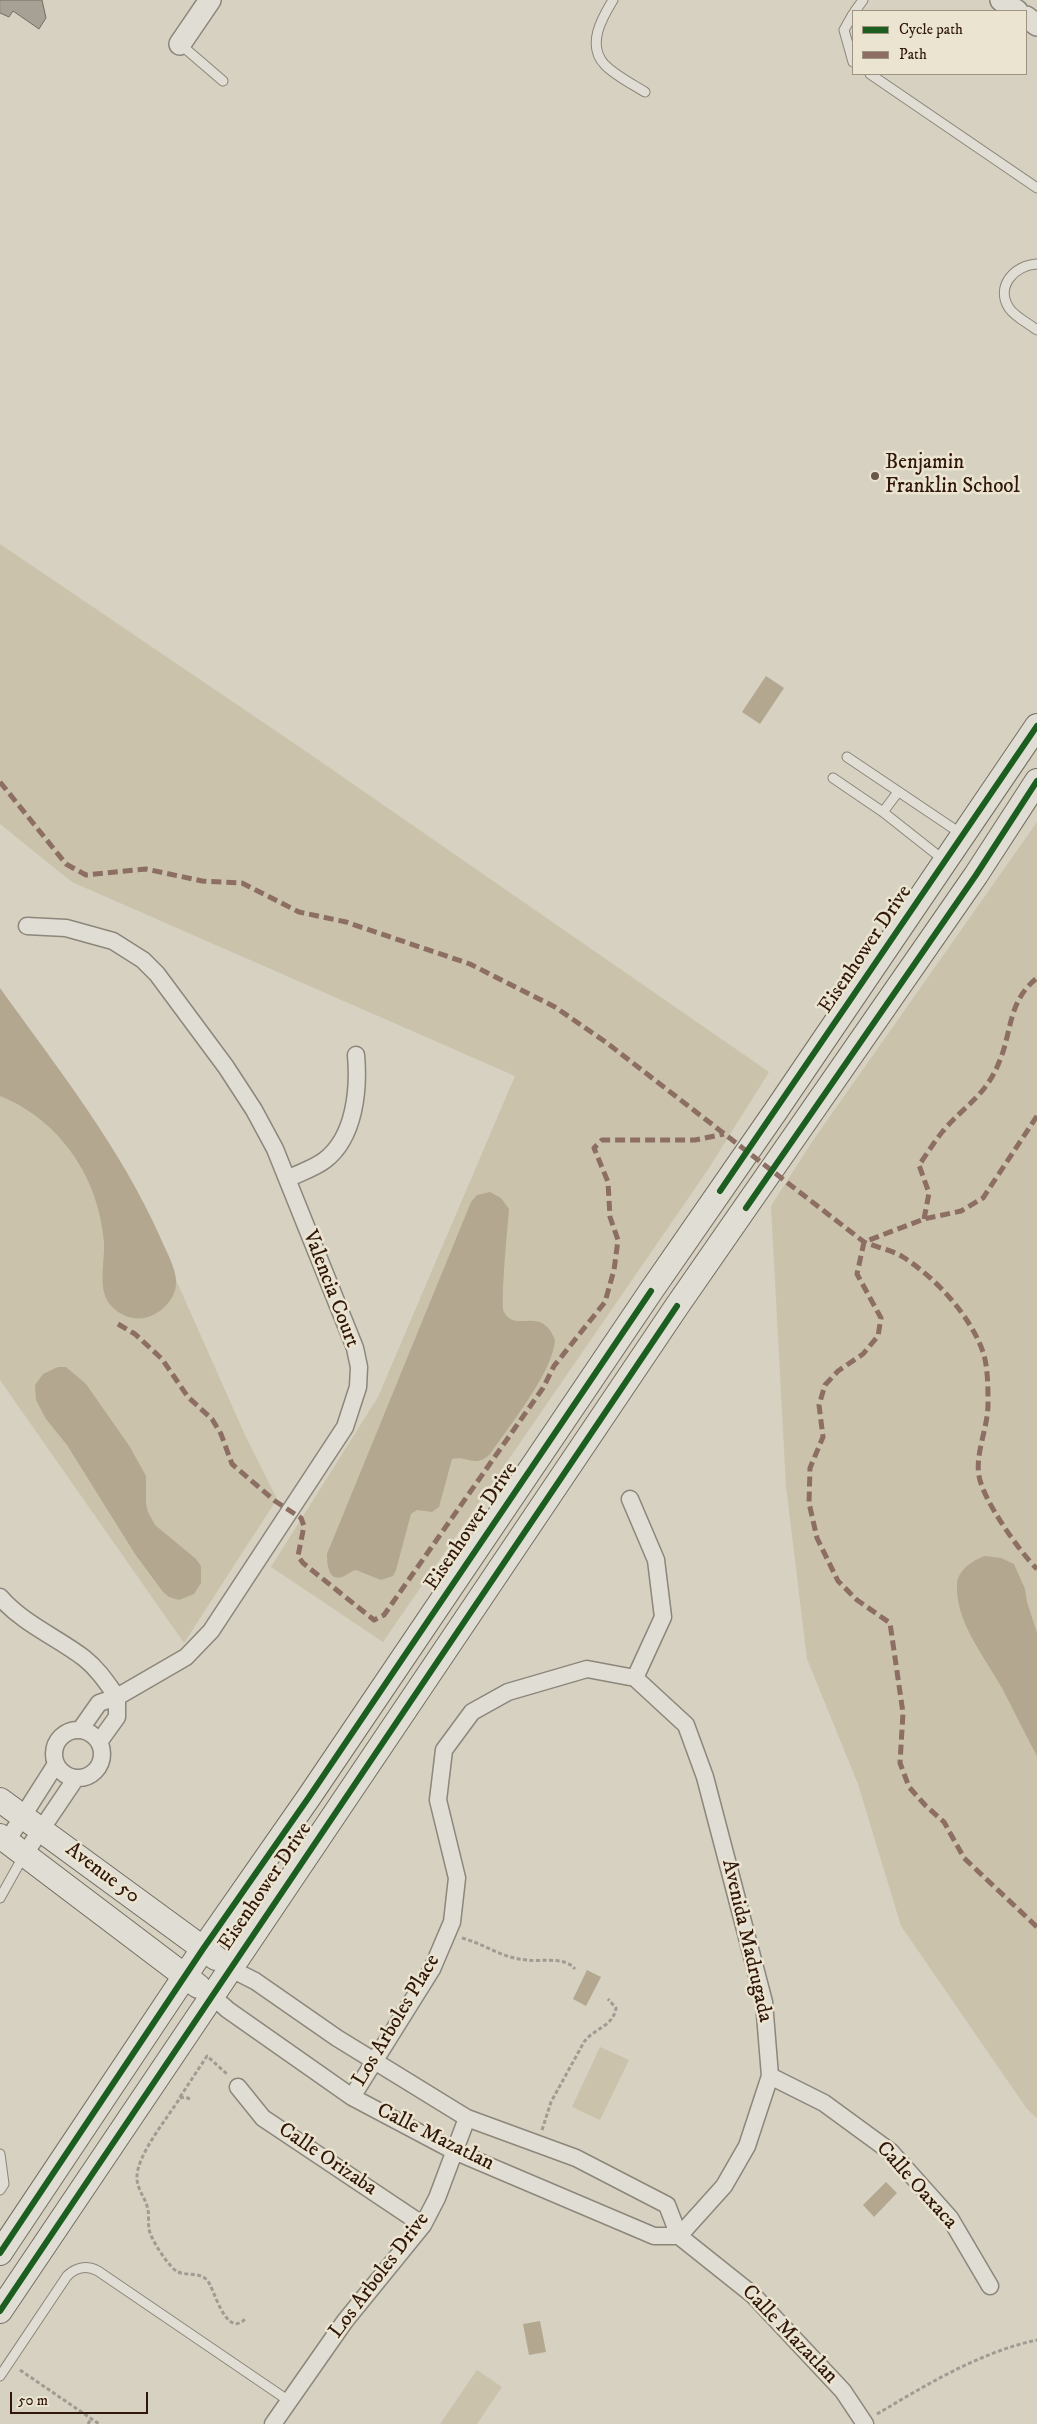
<!DOCTYPE html>
<style>
body{margin:0}
#map{position:relative;width:1037px;height:2424px;overflow:hidden;background:#d6d1c0;font-family:"IM FELL DW Pica",serif}
canvas{display:block}
.legend{position:absolute;left:852px;top:10px;width:175px;height:65px;box-sizing:border-box;background:#eae4d0;border:1px solid #a09281;margin:0;padding:6px 9px;list-style:none;font-size:15px;color:#30170a}
.legend li{display:flex;align-items:center;gap:10px;height:25px}
.legend b{width:25px;border:1px solid #a09281}
.scale{position:absolute;left:10px;top:2392px;width:138px;height:22px;box-sizing:border-box;border:2px solid #30170a;border-top:0;padding-left:6px;font-size:15px;line-height:18px;white-space:nowrap;color:#30170a;-webkit-text-stroke:4px #eae4d0;paint-order:stroke}
</style>
<div id="map">
<canvas width="1037" height="2424"></canvas>
<ul class="legend">
<li><b style="height:6px;background:#1b5e20"></b>Cycle path</li>
<li><b style="height:6px;background:#8d6e63"></b>Path</li>
</ul>
<div class="scale">50 m</div>
</div>
<script>
const ctx = document.querySelector('canvas').getContext('2d');
ctx.lineJoin = 'round';
function fillPath(path, color) { ctx.fillStyle = color; ctx.fill(path, 'evenodd'); }
function stroke(path, color, width, dash) { ctx.strokeStyle = color; ctx.lineWidth = width; ctx.lineCap = dash ? 'butt' : 'round'; ctx.setLineDash(dash || []); ctx.stroke(path); }
function write(font, color, halo, rows, align = 'center') {
  ctx.font = font + ' "IM FELL DW Pica",serif'; ctx.lineWidth = 5; ctx.setLineDash([]); ctx.textBaseline = 'middle'; ctx.strokeStyle = halo; ctx.fillStyle = color; for (const [text, x, y, turn = 0] of rows) {
    ctx.save(); ctx.translate(x, y); ctx.rotate((+turn || 0) * Math.PI / 180); ctx.textAlign = isNaN(turn) ? turn : align; if (halo) ctx.strokeText(text, 0, 0); ctx.fillText(text, 0, 0); ctx.restore();
  }
}
fillPath(new Path2D(`
 M0,544L301,748L769,1072L707,1171L383,1642L271,1567L378,1397L515,1076L72,882L0,824Z
 M1037,822V2118L1027,2109L901,1926L858,1784L807,1659L786,1486L771,1206L812,1142Z
 M0,989L144,1208L245,1435L277,1499L184,1643L0,1380Z
 M600,2047L629,2060L600,2120L572,2107Z
 M477,2370L502,2387L477,2424H440Z`), '#cac2ab');
fillPath(new Path2D(`
 M766,676L784,688L760,724L742,712Z
 M0,988C58,1069 121,1148 161,1239C166,1251 176,1268 176,1281C177,1299 160,1315 144,1318C129,1321 112,1311 106,1298C99,1281 105,1259 104,1242C99,1178 60,1120 0,1096Z
 M490,1192L501,1198L509,1209C508,1224 500,1304 504,1312C516,1334 541,1304 555,1340C553,1372 509,1426 490,1454C474,1469 469,1455 452,1459L439,1507L432,1512L417,1510L411,1514L396,1570L393,1576L381,1580L356,1570C351,1571 347,1575 342,1577C328,1582 327,1562 327,1554L471,1202L477,1195Z
 M58,1367H66L86,1384L130,1447L146,1476V1504L148,1512L155,1525L196,1559L201,1566V1583L194,1594L179,1600L169,1597L163,1592L135,1554L67,1445L46,1419L36,1400L35,1385L43,1374Z
 M985,1556L1001,1558L1014,1564L1025,1589L1027,1602L1037,1633V1756C1025,1734 1014,1711 1002,1688C985,1657 955,1622 957,1584C958,1570 973,1560 985,1556Z
 M587,1970L601,1977L586,2006L573,1999Z
 M886,2182L897,2193L874,2217L863,2205Z
 M540,2321L546,2352L529,2355L523,2324Z`), '#b3a790');
const building = new Path2D(`
 M0,0H42L46,18L39,29L13,11L9,17L0,13Z`);
fillPath(building, '#a6a095');
stroke(building, '#746d62', 1);
const service = new Path2D(`
 M613,0C602,18 586,45 605,65C616,76 632,84 645,92
 M855,11L863,0
 M853,14L844,30L853,62
 M180,44L223,81
 M870,74L1037,188
 M1037,264C1015,265 995,286 1009,308C1015,317 1028,323 1037,330
 M847,757L963,835
 M833,778L883,812L945,861
 M883,812L898,792
 M0,1898L24,1855
 M0,2154L4,2184L0,2190
 M0,2376L67,2276C76,2267 87,2265 98,2271L289,2401`);
const minor = new Path2D(`
 M27,926L66,928L113,941L143,960L157,974L226,1067L254,1110L275,1149L355,1348L359,1367L358,1387L345,1427L211,1631L186,1657L117,1697L99,1703L80,1730
 M287,1179C299,1173 315,1168 325,1160C355,1137 359,1089 356,1055
 M630,1499L656,1560L663,1617L635,1678
 M0,1597C22,1623 58,1638 84,1658C98,1669 107,1683 117,1697
 M635,1678L686,1725L705,1777L764,2002L770,2076L747,2146L724,2186L679,2236
 M54 1754a24 24 0 1 1 48 0a24 24 0 1 1-48 0Z
 M99,1742L117,1717V1697
 M7,1841L56,1764
 M24,1855L76,1778
 M231,1969L255,1981L337,2038L467,2118L576,2158L667,2205L679,2236L753,2295L843,2391L865,2424
 M212,1996L228,2010L352,2097L454,2151L654,2236H679
 M770,2076L824,2103L891,2152L950,2218L990,2286
 M238,2087L263,2118L423,2225
 M352,2097L432,1969L452,1922L457,1878L438,1800L444,1750L472,1712L508,1692L587,1669L635,1678
 M273,2424L345,2321L423,2225L437,2198L467,2118`);
const tertiary = new Path2D(`
 M1001,0L1017,11
 M1026,17L1037,25
 M180,44L210,0`);
const secondary = new Path2D(`
 M0,1800L216,1958
 M0,1836L198,1986
 M0,2253L203,1949L309,1797L651,1291L775,1112L1037,726
 M0,2311L677,1306L976,875L1037,781`);
stroke(service, '#8c867b', 11);
stroke(minor, '#8c867b', 19);
stroke(tertiary, '#8c867b', 24);
stroke(secondary, '#746d62', 26);
stroke(new Path2D(`
 M462,1938C485,1944 503,1959 528,1960C542,1962 565,1956 575,1969
 M180,2097L207,2056L227,2074
 M190,2099L185,2097L180,2098C168,2117 136,2156 137,2178C137,2190 146,2198 148,2210C149,2216 148,2223 149,2229C150,2238 170,2269 178,2272C188,2276 199,2272 207,2280C214,2287 226,2341 246,2318
 M542,2130L551,2102L584,2042C594,2028 613,2027 616,2008L608,1999
 M20,2370L99,2424
 M877,2414C926,2385 980,2352 1037,2340
 M88,2424L91,2419`), '#a09b93', 3, [4, 2.5]);
stroke(service, '#e0ddd4', 9);
stroke(minor, '#e0ddd4', 16);
stroke(tertiary, '#e0ddd4', 21);
stroke(secondary, '#e0ddd4', 24);
stroke(new Path2D(`
 M0,782L66,864L86,875L146,869L202,881L242,883L299,912L346,922L470,964L555,1007L607,1043L864,1242C876,1247 892,1250 903,1257C936,1278 972,1317 984,1355C988,1370 988,1389 988,1404C988,1428 975,1453 979,1476C983,1500 1019,1551 1037,1569
 M1037,1116L983,1198L961,1211L924,1219L864,1242L857,1274L881,1318L878,1336L863,1354L838,1371L825,1385L819,1405L823,1437L810,1468L809,1503L817,1538L838,1581L857,1600L890,1623L903,1713L900,1763L909,1787L925,1805L944,1822L964,1858L1037,1927
 M924,1219L929,1193L919,1165C927,1154 934,1142 943,1131C966,1104 986,1096 1000,1060C1012,1031 1008,1001 1037,978
 M118,1324L135,1334L162,1359L188,1397L212,1419L221,1434L232,1464L275,1501L301,1518L304,1526L298,1556L303,1563L374,1620L384,1615L543,1388L554,1366L605,1302L614,1270L618,1240L610,1217L608,1182L594,1148L602,1140H695L724,1134`), '#8d6e63', 5, [10, 5]);
stroke(new Path2D(`
 M720,1191L1037,726
 M746,1208L976,875L1037,781
 M0,2253L203,1949L309,1797L651,1291
 M0,2311L677,1306`), '#1b5e20', 6);
for (const [x, y, r, color] of [
 [875,476,5,"#6a584a"]
]) { const dot = new Path2D(); dot.arc(x, y, r, 0, 2 * Math.PI); ctx.fillStyle = color; ctx.fill(dot); stroke(dot, '#eae4d0', 2); }
write('21px', '#30170a', '#eae4d0', [
 ["Benjamin",885,464],
 ["Franklin School",885,488]
], 'left');
write('21px', '#30170a', '#eae4d0', [
 ["Eisenhower Drive",866,950,-56],
 ["Valencia Court",330,1289,69],
 ["Eisenhower Drive",472,1527,-56],
 ["Avenue 50",102,1874,37],
 ["Eisenhower Drive",266,1887,-56],
 ["Avenida Madrugada",746,1941,77],
 ["Los Arboles Place",397,2021,-59],
 ["Calle Mazatlan",435,2138,26],
 ["Calle Orizaba",327,2160,34],
 ["Calle Oaxaca",916,2186,48],
 ["Los Arboles Drive",380,2276,-53],
 ["Calle Mazatlan",789,2335,46]
]);
</script>
